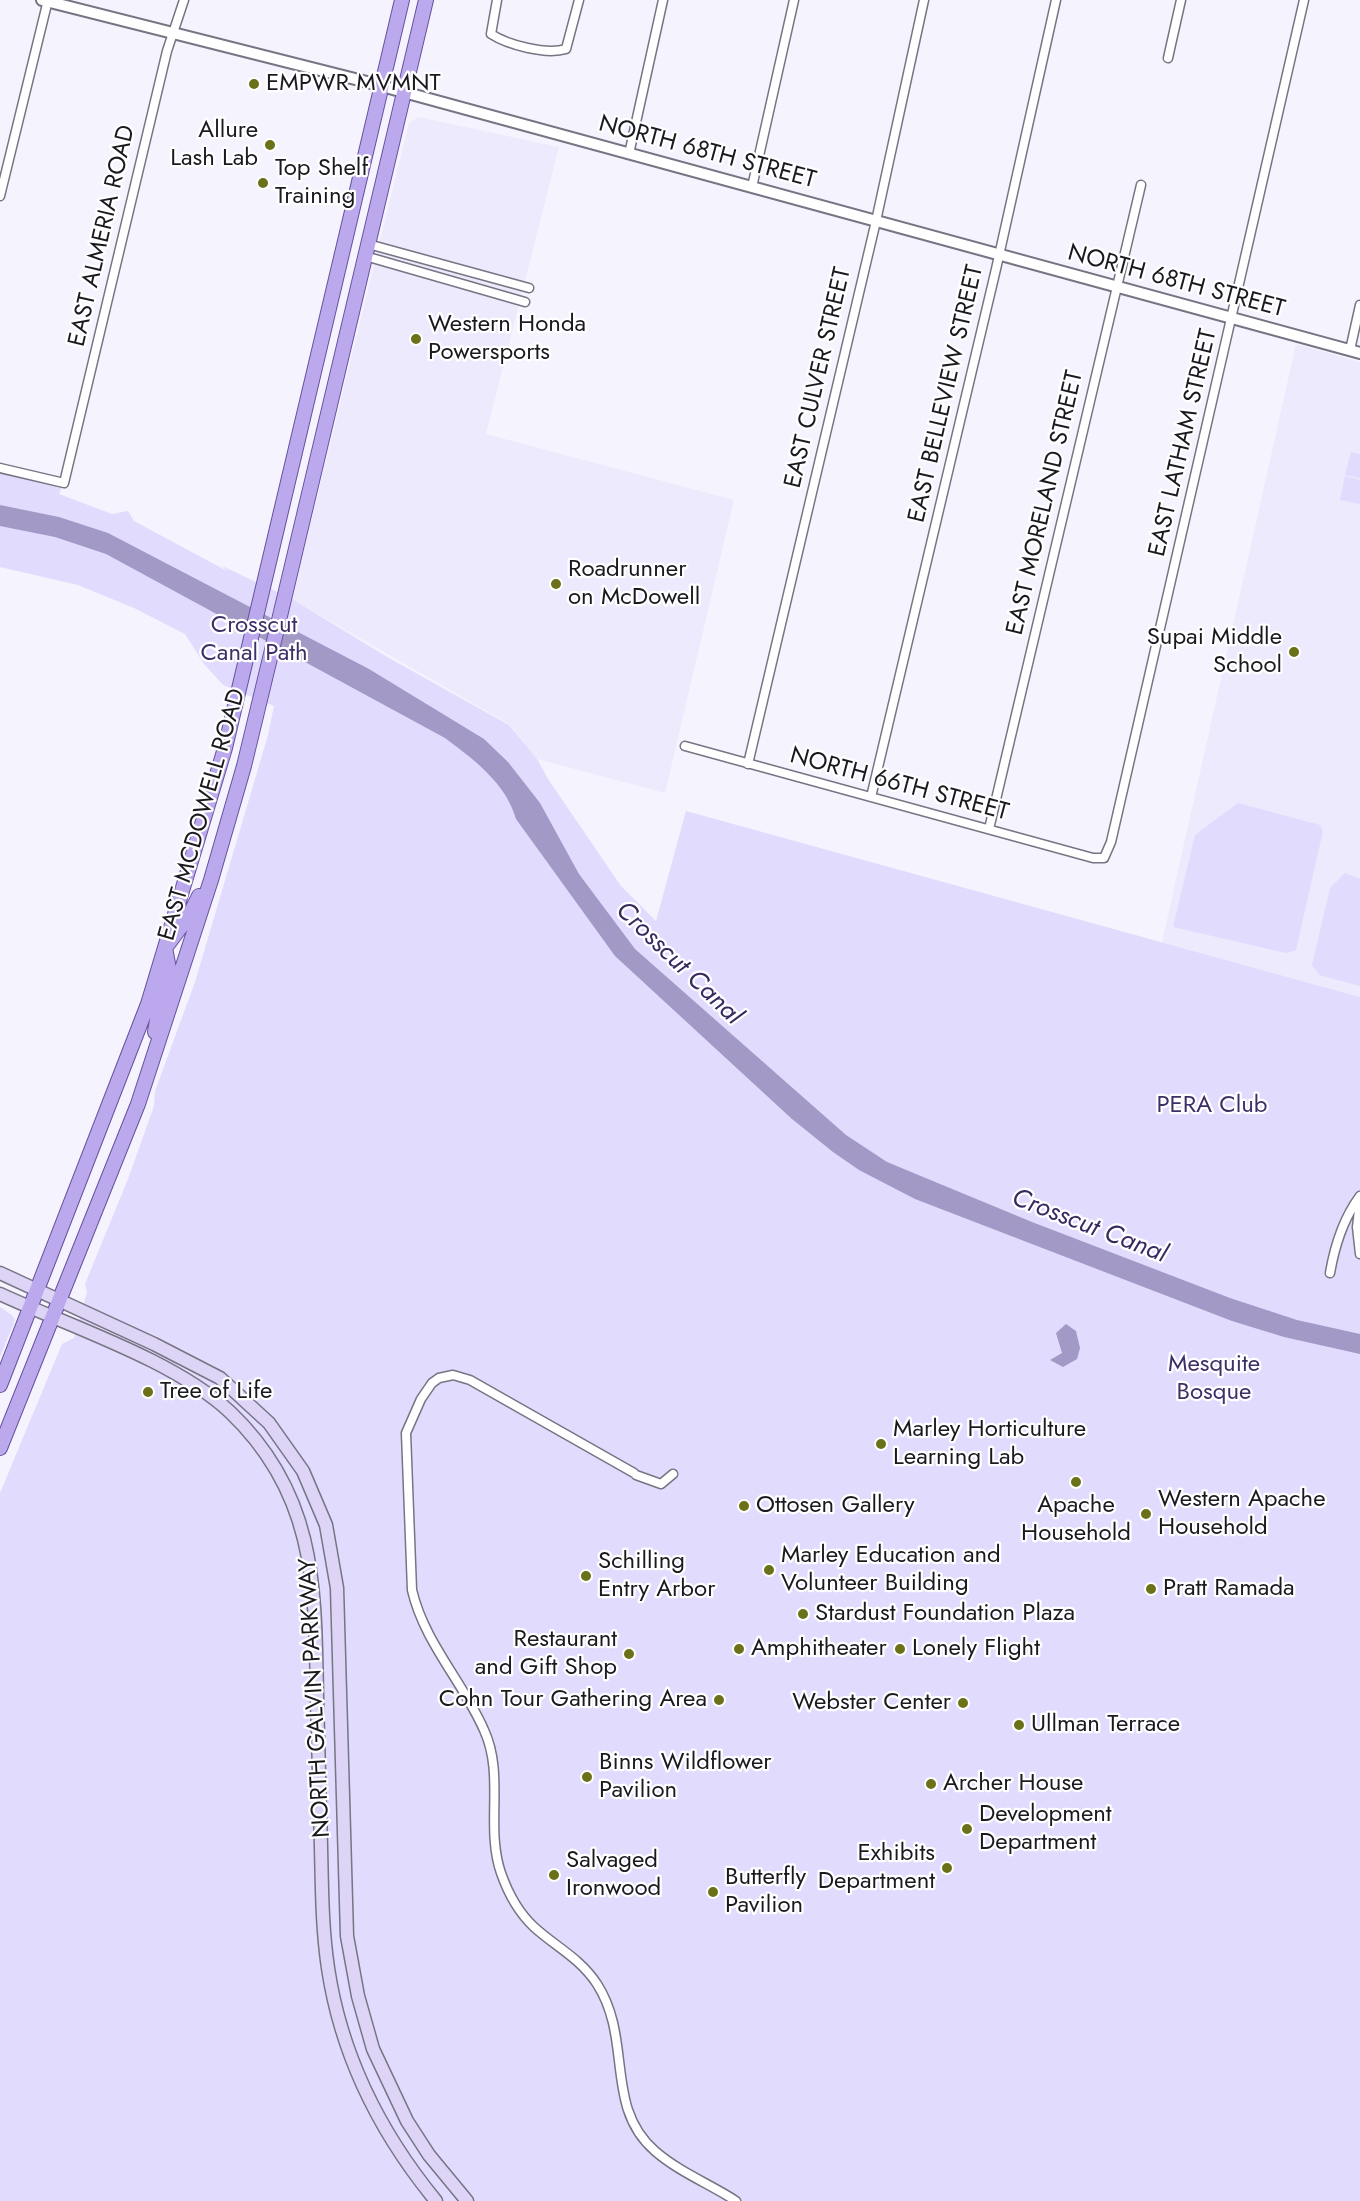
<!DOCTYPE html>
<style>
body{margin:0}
canvas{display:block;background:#f5f3fd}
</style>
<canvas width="1360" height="2201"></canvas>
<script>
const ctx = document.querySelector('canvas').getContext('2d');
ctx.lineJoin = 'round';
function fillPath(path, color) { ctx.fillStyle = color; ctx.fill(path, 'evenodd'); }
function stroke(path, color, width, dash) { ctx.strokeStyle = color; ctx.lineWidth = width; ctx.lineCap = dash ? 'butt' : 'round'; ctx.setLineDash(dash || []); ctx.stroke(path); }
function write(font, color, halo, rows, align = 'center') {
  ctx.font = font + ' Jost,sans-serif'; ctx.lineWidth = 4.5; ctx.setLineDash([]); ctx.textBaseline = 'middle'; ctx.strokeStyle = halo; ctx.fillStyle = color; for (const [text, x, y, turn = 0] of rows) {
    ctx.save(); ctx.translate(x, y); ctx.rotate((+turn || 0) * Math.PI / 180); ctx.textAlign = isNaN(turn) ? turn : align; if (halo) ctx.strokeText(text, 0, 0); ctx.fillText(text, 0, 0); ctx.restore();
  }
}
fillPath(new Path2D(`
 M418,117L559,147L486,434L734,500L665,793L537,759L509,724L292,599L409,123Z
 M1296,344L1360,362V997L1162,942Z`), '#edeafd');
fillPath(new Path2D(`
 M1351,452L1360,454V478L1345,475Z
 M0,468L64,483L59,494L112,514L128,511L134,521L227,571L222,566L292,599L389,658L509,725L537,759L548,779L621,886L656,921L686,811L1360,997V2201H0V1493L62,1344L74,1338L87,1292L85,1284L128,1179L154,1106L155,1091L195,982L268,735L274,706L223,685L204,664L185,634L134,608L78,585L0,567Z
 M1345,476L1360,480V504L1340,500Z
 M1238,803L1320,825L1323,831L1296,950L1286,953L1173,927L1195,835Z
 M1345,873L1360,879V986L1319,975L1312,965L1330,888Z
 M0,1307L12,1315L15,1320L0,1357Z`), '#e1dbfe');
fillPath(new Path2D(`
 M0,505L59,517L108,533L369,669L484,739L508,762L540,803L579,874L635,949L846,1135L887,1162L1032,1222L1230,1298L1297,1320L1360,1334V1354L1284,1337L1232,1321L915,1199L859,1170L833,1152L792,1119L615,956L516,819C506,783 473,759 445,738L106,554L55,537L0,526Z
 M1066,1324L1076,1331L1080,1348L1077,1359L1063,1367L1050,1360L1062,1353L1056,1333Z`), '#a299c6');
const minor = new Path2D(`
 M497,0L491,34C508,45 546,55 566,49L579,0
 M1168,58L1181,0
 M629,154L663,0
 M752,187L794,0
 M0,196L48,0
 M368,244L529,288
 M365,256L525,302
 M1350,350L1360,305
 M0,468L64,483L167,51L184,0
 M685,746L1093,858H1104L1111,842L1304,0
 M748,764L876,221L924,0
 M871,797L996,269L1056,0
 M989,829L1141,185
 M1360,1202L1357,1227L1360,1254
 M1330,1273C1335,1244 1343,1219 1360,1196
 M634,1473L470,1380L453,1375L439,1378L432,1383L421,1399L406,1433L412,1590C424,1642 463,1682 484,1730C505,1775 485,1827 501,1873C508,1893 518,1912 534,1927C556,1947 580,1958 597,1984C633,2040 604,2107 655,2151C679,2172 710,2184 736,2201
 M636,1475L661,1484L673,1474`);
const tertiary = new Path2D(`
 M42,0L367,82L1360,353`);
const secondary = new Path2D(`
 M0,1273L154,1344L220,1378L269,1423L303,1471L326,1525L337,1588L347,1936L358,1996L373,2049L407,2121L429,2155L467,2201
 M0,1294C71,1327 174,1360 230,1412C317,1495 315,1588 317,1698C318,1748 320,1798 321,1847C322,1888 322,1928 328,1968C341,2055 381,2134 436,2201`);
const primary = new Path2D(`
 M155,1032L158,1014L170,974L165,948L189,916L199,896
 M0,1385L148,1004L225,748L402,0
 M0,1448L138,1104L211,880L244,766L271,654L426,0`);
stroke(minor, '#777483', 11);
stroke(tertiary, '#777483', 14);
stroke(secondary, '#777483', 15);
stroke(primary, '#66519d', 16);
stroke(minor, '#fff', 8);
stroke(tertiary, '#fff', 10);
stroke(secondary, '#ddd4f6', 12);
stroke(primary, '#bca9ed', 14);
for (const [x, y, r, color] of [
 [254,84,6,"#6a7118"],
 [270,145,6,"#6a7118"],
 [263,183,6,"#6a7118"],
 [416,339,6,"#6a7118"],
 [556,584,6,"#6a7118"],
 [1294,652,6,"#6a7118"],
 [148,1392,6,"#6a7118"],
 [881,1444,6,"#6a7118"],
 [1076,1482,6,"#6a7118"],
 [744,1506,6,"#6a7118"],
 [1146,1514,6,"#6a7118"],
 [769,1570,6,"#6a7118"],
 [586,1576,6,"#6a7118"],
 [1151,1589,6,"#6a7118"],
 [803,1614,6,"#6a7118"],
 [739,1649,6,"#6a7118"],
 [900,1649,6,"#6a7118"],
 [629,1654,6,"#6a7118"],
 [719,1700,6,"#6a7118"],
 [963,1703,6,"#6a7118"],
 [1019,1725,6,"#6a7118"],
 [587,1777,6,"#6a7118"],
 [931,1784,6,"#6a7118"],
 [967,1829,6,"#6a7118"],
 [947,1868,6,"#6a7118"],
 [554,1875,6,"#6a7118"],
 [713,1892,6,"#6a7118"]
]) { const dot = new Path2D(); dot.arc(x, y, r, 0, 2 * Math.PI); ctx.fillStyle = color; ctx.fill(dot); stroke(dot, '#fff', 2); }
write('24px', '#1b191f', '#fff', [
 ["EMPWR MVMNT",266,84],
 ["Allure",258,131,"right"],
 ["Lash Lab",258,159,"right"],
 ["Top Shelf",275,169],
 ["Training",275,197],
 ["Western Honda",428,325],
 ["Powersports",428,353],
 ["Roadrunner",568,570],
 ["on McDowell",568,598],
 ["Supai Middle",1282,638,"right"],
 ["School",1282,666,"right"],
 ["Tree of Life",160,1392],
 ["Marley Horticulture",893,1430],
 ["Learning Lab",893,1458],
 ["Western Apache",1158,1500],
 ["Household",1158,1528],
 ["Ottosen Gallery",756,1506],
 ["Apache",1076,1506,"center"],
 ["Household",1076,1534,"center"],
 ["Marley Education and",781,1556],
 ["Volunteer Building",781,1584],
 ["Schilling",598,1562],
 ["Entry Arbor",598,1590],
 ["Pratt Ramada",1163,1589],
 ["Stardust Foundation Plaza",815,1614],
 ["Restaurant",617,1640,"right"],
 ["and Gift Shop",617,1668,"right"],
 ["Amphitheater",751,1649],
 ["Lonely Flight",912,1649],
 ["Cohn Tour Gathering Area",707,1700,"right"],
 ["Webster Center",951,1703,"right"],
 ["Ullman Terrace",1031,1725],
 ["Binns Wildflower",599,1763],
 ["Pavilion",599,1791],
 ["Archer House",943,1784],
 ["Development",979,1815],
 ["Department",979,1843],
 ["Exhibits",935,1854,"right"],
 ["Department",935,1882,"right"],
 ["Salvaged",566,1861],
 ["Ironwood",566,1889],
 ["Butterfly",725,1878],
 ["Pavilion",725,1906]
], 'left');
write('24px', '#1b191f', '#fff', [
 ["NORTH 68TH STREET",707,153,15],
 ["EAST ALMERIA ROAD",103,236,-77],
 ["NORTH 68TH STREET",1176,282,15],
 ["EAST CULVER STREET",819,378,-77],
 ["EAST BELLEVIEW STREET",947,394,-77],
 ["EAST LATHAM STREET",1184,443,-77],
 ["EAST MORELAND STREET",1046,503,-77],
 ["NORTH 66TH STREET",899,785,15],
 ["EAST MCDOWELL ROAD",203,815,-74],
 ["NORTH GALVIN PARKWAY",316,1698,-93]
]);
write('24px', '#3f2f68', '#fff', [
 ["Crosscut",254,626],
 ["Canal Path",254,654],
 ["PERA Club",1212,1106],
 ["Mesquite",1214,1365],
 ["Bosque",1214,1393]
]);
write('italic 26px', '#392961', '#fff', [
 ["Crosscut Canal",678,964,44],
 ["Crosscut Canal",1089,1227,21]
]);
</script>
